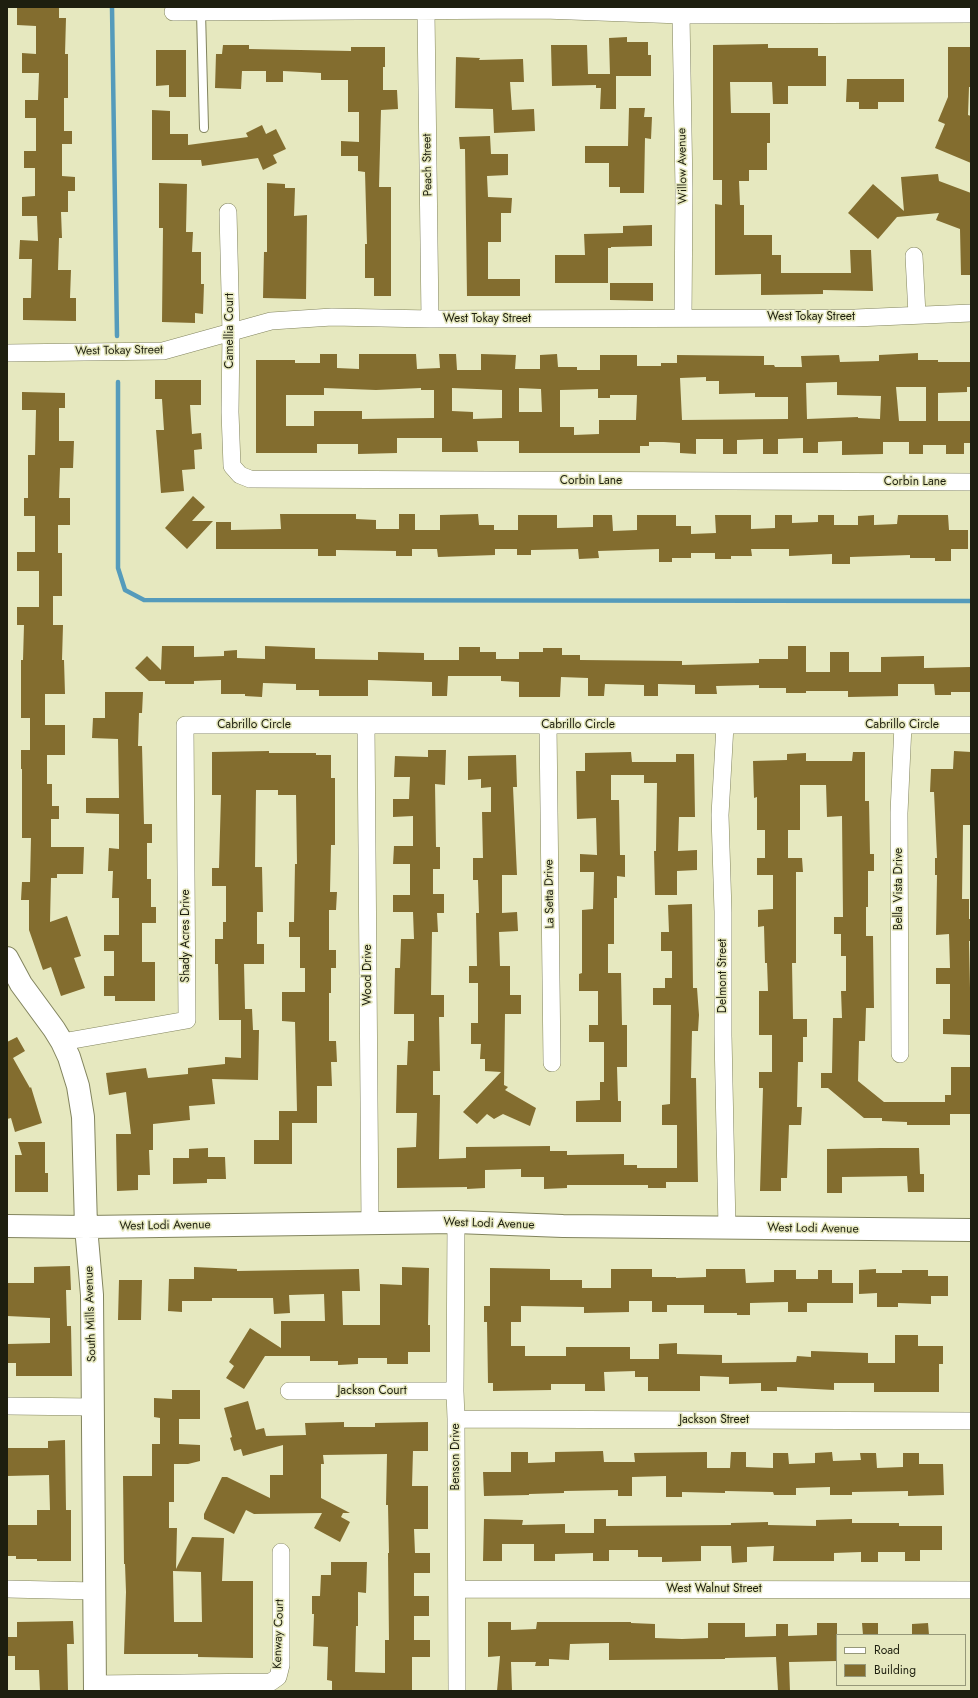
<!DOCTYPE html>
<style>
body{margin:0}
#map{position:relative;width:978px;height:1698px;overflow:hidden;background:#e6e8bf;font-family:Jost,sans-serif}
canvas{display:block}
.frame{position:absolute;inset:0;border:8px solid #1e1f0f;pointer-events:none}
.legend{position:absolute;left:836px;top:1634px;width:130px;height:52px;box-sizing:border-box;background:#e6e8bf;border:1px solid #969879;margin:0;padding:5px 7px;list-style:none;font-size:12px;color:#1e1f0f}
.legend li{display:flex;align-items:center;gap:8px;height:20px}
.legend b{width:20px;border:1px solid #969879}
</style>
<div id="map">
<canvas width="978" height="1698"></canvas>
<div class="frame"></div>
<ul class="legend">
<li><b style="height:5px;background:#fff"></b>Road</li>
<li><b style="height:11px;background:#836d2f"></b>Building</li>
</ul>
</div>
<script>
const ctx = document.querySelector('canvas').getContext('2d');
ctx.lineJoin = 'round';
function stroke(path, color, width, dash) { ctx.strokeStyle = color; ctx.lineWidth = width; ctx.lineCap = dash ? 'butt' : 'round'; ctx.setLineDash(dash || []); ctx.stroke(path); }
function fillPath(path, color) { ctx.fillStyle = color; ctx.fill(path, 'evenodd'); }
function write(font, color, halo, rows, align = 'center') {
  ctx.font = font + ' Jost,sans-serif'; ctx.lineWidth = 3; ctx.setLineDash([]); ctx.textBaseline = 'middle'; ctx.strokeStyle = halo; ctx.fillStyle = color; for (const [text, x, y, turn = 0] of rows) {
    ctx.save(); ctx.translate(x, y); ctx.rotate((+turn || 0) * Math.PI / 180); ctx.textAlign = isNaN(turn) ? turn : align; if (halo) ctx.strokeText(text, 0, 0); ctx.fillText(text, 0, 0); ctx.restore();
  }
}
stroke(new Path2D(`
 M112,7L117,336
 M118,382V568L125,590L144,600L971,601`), '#559bbb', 4.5);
fillPath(new Path2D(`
 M17,7L59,8V18H66L65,54H68V98H64V131H72V144H62V176L75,177V191H68V212H61L62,238H59L58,270H71L70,298H76V321L23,320V298H31L32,259H19L20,240L38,241L37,216H22V197L35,196V168H24V151H36V118H25V100H38L39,73H22V53L36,54V26L17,25Z
 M627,37V42H648V55H651V76H616V109H600L601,88H596V85L552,86L551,45H587L588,74H610L609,38Z
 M768,44V48H818V56H826V86H788V104H773L772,82H730L731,113H770V143H767V170H749V181H739L740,205H744V235H772V255H781V273H851L850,250H871L873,291L823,290V294L761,295V274L715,275V204L722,205V180H713V45Z
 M223,45H249V49L351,51V47H385V67H383V90H397L398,109L381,110L379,187H391V296H374V278H365V244H367L365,172L358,171V156H341V141L359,142V112H348V80H321V73L283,71V82H266V71H242L241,89L215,88L216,54H222Z
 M948,47H971V87H969L968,115L971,116V163L935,148L945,124L938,121L948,97Z
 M156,50H186V97H169V85L156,86Z
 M456,57L480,58L479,60L523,59L524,82H510L512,110L534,109L535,131L494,133L493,109L455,108Z
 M847,79H904V102H878V109H859V102H846Z
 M629,108H645L644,117H652L651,139L645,138L644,193H620V187H609V163H585V146H628Z
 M152,110L170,111V134H188V145L248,137L246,133L262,125L266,134L276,129L286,149L273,155L277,163L263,170L258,158L202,166L201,160H152Z
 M490,136L491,154H508V175L487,176L488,197L512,198L511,213H501V242H488V279H520V296H467L465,149H460L459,137Z
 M938,174L939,181L971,193V275H961L960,229L936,220L939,213L897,217L878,239L848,213L873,184L904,211L901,177Z
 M159,183L187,184L186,232H193L192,252H201V284H204L203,314L195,313V323L162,322L163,228H159Z
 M267,183L285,184V188H295L294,216L307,215L306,299L263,298L264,252H267Z
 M652,225V246L611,247V248H608V283H555V255H585L584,234L623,233V226Z
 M610,283H653V301L610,300Z
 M918,353V360H938V362H971V387H967V392L938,393V421H971V443H964V454H946V445H923V454H909V442H883V454L842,455V441L818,442V453H803V438L778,439V454H763V439L737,440V454H723V439H696V454L680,453V443L664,442H649V446H640V453H519V441H477L478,452H442V438H397V453L358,454V444H317V453H256V360H295V363H320V354H337V368L359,369V354H416L417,369L440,368L439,354H456L457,370H481V354L516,355L515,369H540V355L557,354L558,367H577V370H600V355H637V366H661V363H677V355L764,356V365H774L775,367H802L801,356L839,355L840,362L879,361V355ZM706,377V381H719V394L755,393V397H788V419L682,420L680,378ZM837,382V395L881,396L880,419L858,418V417L807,419L806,383ZM896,387H926V421H899ZM324,388L376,390L421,388V390H434V418L362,419V411H314V426H286V395H324ZM452,388L502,390V418L473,419V412L452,411ZM519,388L541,389L542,412H519ZM598,389V398H610V395H637L636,420H599V434L574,435V427H560V390Z
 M155,380H201V405H190L192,434L201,433L202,449L194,450L195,469L182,470L184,491L161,493L156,430H164L162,399H155Z
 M22,392L65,393V408H59V441H74L73,468H60L59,498H70V525H58V553H62V596H53V625H63L62,660H64L65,694H45V725H65V755H47V784H52V806H59V819H51V847H84L83,874H57V878H51L50,922L67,916L81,956L74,958L85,988L61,996L51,967L43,970L29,930V900H21L22,882H30L31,838H22V769H21V750H30V718H21V660H23L24,625H17V607H39V571H17V552H35V516H24V498H28V455H35L36,410H22Z
 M193,496L205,507L192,521H213L187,549L165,528Z
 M280,514H356V519L376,520V529H399V514H415V530H440V515L478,514L479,525H494V530H518V515H557V528L593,527V515H612L613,531L637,530V515H676V526H691V534L716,533L715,515H751V529L775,528V515H792V523L818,522V515H834V525H858V516L874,515V525L897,524L898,515H948L949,530H968V549H951V561H935V558H910V555L850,557V564H832V554L789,556V549H751L752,556H731V559H715V553H691V558H672V562H659V549L598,551L599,558L579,559L578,549L531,550V555H517V549H495V555L438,557L437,549H412V556H396V551L336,550V556H318V549H216V522H231V530L281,529Z
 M162,646H194V657L224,656V651L237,650V658L265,659V646L315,648V659L378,660V652L424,653V660H459V647H480V652H496V659H519V652H543V648H562V655H580V660L682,661V665L759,663V659H788V646H806V672H830V652H849V672H881V657L924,656V668L971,667V692H951V695H935L934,684H898V696L848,697V691H806V693H786V688H759V685L716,686L717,694H695V685L658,684V696H644V685L605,684L604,696H588V678L561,677L560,697H519V682L501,681V676H448L447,696H432V682L368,680V696H319V690H296V684L263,683L262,697L245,696V694H221V680L194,681V684H165V681H149L135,668L147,656L161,670Z
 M105,692H143L142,713H139L138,746H142L144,824H152V843H147V879H151V907H156V923H142V962H155V1001H115V996H104V976H114V951H104V935H119V898H112L113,871H108L109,848L119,849V814L86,813V798H119L118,739L92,738L93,718H105Z
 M428,750H446L445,785L435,784L436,847H440V869H433V894H444V913H437L438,932H432L431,995H444V1017H439L440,1071H433V1095H440L439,1159L466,1158V1147L550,1146V1151H567V1155L624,1154V1165H637V1168H677V1125H662V1105L670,1104L671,1005H653V988H665V978H672V951H661V932H669L668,905L692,904L693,988H697L699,1015L698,1031H692L691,1078H696L698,1182H666V1188H648V1185H567V1188L544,1189V1177H521V1169L485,1170V1188L467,1189V1187L397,1188V1148L416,1147L417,1113H396L397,1065H407L408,1041H414V1014H394L395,968H400L401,939H414L413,912H393V895H410V864H393L394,846H413V816L393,817V799H409L410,777H394L395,756L428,757Z
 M269,751V753H316V755H331V778H335V845H331L330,892H337L336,910H329V950H336V968H331V993H329V1041H336L337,1062H331L332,1086H317V1123H292V1164H254V1140H279V1111H297L295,1022L282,1021V992H305V968H300V937H289V922H294L295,864H297L296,795H278V790H256L255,867H262L263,912H257V944H264V964H244L245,1009H252L253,1030H259L258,1080L212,1079L215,1104L189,1106L190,1120L153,1124V1150H149L150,1175H138V1190L117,1191L116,1134H131L126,1092L109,1095L106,1073L146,1068L148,1078L188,1074V1068L225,1064V1057L241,1058V1020H219L218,964H215V939H223V922H226V886H212V868H219L221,795H212V752Z
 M954,751L971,752V825H963L962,899H969V919H971V941H969L971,1035L943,1034V1019H950V984H936V968H950L949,934L936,935L937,875H935V858H937L934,792H930L931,769H953Z
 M631,752L632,762H676V754H694L695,817H679L678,851L697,850V870L677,871V895H655L654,851H656L657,783H644V775H611V800H619L620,855H625V877L617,876V898H614V944H608V973H621L622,1025H627V1067H617L618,1101H621V1122H576V1101L600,1100V1082H604V1042H589V1025H598V991H579V974L582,973V910L593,909L594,872H580V854L597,855L596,818L577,819L576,771H585V753Z
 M853,752H865V801H869L870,854H874V871H868V907H866V936H873L874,1008H866L865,1041H859L858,1081L884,1102H945V1095H951V1067H971V1114H950V1125H907V1122L882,1121V1118H864L828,1088H821V1073H832L833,1018H842L841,991H846V956H841V934H834V917H843L842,816L827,817L826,785H800V830H788V858H802L803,872H796V963H792L793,1019H807V1037H803V1062H798L797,1107H802L801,1125H789L787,1178H781V1191H760L763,1088H759V1072H772V1035H759V991H768L767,963H765L764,926L758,927V910L773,909V875H757V858H765V830H757V797L754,798L753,761L787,760V754L806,753V761H852Z
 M516,755L517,787H513L517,875H502V913L517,912L518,931L499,932L500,966H510V995H521V1014H505L504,1085L508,1087L505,1090L536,1108L530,1126L503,1114L494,1119L487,1114L477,1124L463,1112L501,1072L485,1071V1059H480L481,1044H471V1023H478V983H469V966H477L476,913H479L478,880H473V858H483L482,812H491V787L481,788V779L468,780V756Z
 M17,1037L25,1051L13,1058L30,1088L31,1087L42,1123L15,1132L11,1118L7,1119V1042Z
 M18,1142H45V1173H48V1192H15V1155H22Z
 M208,1148V1157H225L226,1179H207V1183L173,1184V1158H189V1149Z
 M881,1148H919L920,1174H924V1192H908L907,1176L842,1177V1193H827V1149Z
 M70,1266L71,1290H66L67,1326H71L72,1376H16V1363H7V1344L50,1343V1318L7,1316V1283H34V1267Z
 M194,1267L237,1269V1271L359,1269L360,1291H342L343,1325H380V1284L402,1285V1267L429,1268L428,1325H430V1352H408V1364H387V1358H358V1364L338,1365V1361H310V1356H265L244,1389L226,1378L234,1366L229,1362L250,1328L281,1348V1321H325L324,1294L289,1295L290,1313L274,1314L273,1298H212V1301H182V1312L168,1311L169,1279H194Z
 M490,1268L550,1269V1280H582V1288H611V1269H652V1277H676V1278L706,1277V1269H745L746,1283L774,1282V1270H796V1279H818V1270H832V1283H853V1303H807V1312H788V1302L750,1303V1315H737V1313H704V1305H667V1312H652V1301H629V1312L584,1313V1307L521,1306V1322H511V1346H525V1356H566V1347H630V1359H659V1344L677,1343V1354L722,1355V1363L796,1362L797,1356L811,1357V1351L868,1353V1363H895V1335H918V1346H943V1364H939V1392H874V1383H834V1390L777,1387V1391H761V1383L729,1384V1377L700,1376V1391H648V1377H635V1371L604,1372L605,1391H585V1384H551V1390L493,1391V1383H488L487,1322H484V1306H490Z
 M876,1269V1273H902V1270H928V1276H948V1296H931V1304L898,1303V1307H877V1293L859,1294V1270Z
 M119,1280H142L141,1320H118Z
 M172,1390H200V1419H179V1444L200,1445V1461L188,1464H174V1502H169V1528H177L176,1569L192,1537L224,1538L222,1581H253V1658L198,1657V1654H124L126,1592L125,1564H124L123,1476H152V1444H160V1418L154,1417V1398L172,1399ZM173,1571L201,1572L202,1622H174Z
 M248,1401L256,1430L264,1428L266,1436L306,1435L305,1423L344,1422V1427H375V1423L428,1422V1451H413L412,1486H428V1529H414L415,1553H430V1573H414V1596H429V1616H414V1640H430V1657H412V1691H332V1681L327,1680L328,1647L313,1646L314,1614H312V1596H320L321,1575H331V1562H367L366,1593L358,1592V1626H356L355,1672L385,1673V1640H389L388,1553H389L388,1505H386L387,1454L323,1455L324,1464H321V1498L350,1513H343L341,1517L350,1522L340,1542L314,1528L322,1513L254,1514L246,1510L234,1534L204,1519V1514L222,1477H227L270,1498V1475H283V1445L243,1456L241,1449L234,1451L230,1438L232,1437L224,1408Z
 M65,1440L66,1510H71V1561H37V1559H16V1556H7V1525H37V1510H50L49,1475L7,1476V1448H48V1441Z
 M603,1451L604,1462H635L634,1453L707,1452V1468H730L731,1452H746V1467L773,1468V1453H788L789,1464L815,1463V1453L832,1452L833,1461L861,1460L860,1453H876L877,1468L903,1467V1453H919V1464H943L944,1495L908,1496V1491L852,1492V1495H830V1487L796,1488V1495H774L773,1492L725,1491V1493L682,1492V1497H666V1476L632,1477V1496H618V1490L564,1491V1493L529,1494V1495L484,1496L483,1472H511V1452H528V1463L555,1462V1452Z
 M484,1519L523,1520L522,1525L565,1524V1533H594V1519H606V1526L731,1525V1523L768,1522V1525L816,1526V1520L852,1519V1523H899V1526H942V1550H920V1561H905V1552H878V1562H861V1552L834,1553V1561H773L774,1546L747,1547V1562L732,1563L731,1546H701V1561L662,1562V1557H638V1550H609V1561H593V1553L555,1554V1561H534V1544H502V1561H483Z
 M73,1621L74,1644H67L68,1691H40L39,1670H15V1656H7V1637H17V1622Z
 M488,1622H511V1630L536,1629L537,1622H631V1623L655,1624V1638L682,1639L708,1638V1623H745V1637L776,1636V1624H788V1636L817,1635V1623H837V1661L789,1662L790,1691H778L776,1657L725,1658V1659L609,1660V1643L570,1644L569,1660L549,1659V1666H535L536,1662H511L512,1691H497L500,1656L488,1657Z
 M862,1623H878V1635H863Z
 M928,1623L929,1635H912V1624Z`), '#836d2f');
const lane = new Path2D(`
 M201,12L204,128`);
const street = new Path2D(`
 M173,12L544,10L681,15L971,14
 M426,12L430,319
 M681,15L684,190L683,318
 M228,212L231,333L230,412L232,466L240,475L250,479L971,482
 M914,256L917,315
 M7,353L163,351L271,321L332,317L430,319L855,318L971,313
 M366,725L370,1224
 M548,725L552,1063
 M725,725L720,815L723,912V1035L727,1228
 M62,1042L187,1020L185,725H971
 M900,1054L899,813L903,725
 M456,1222L455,1391L456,1419L457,1691
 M289,1391H455
 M7,1406L93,1407
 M456,1419L971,1421
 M7,1589L95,1591
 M457,1589L971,1590
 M95,1684L271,1682L278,1677L281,1665V1552`);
const secondary = new Path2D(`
 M7,958L21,984L54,1029L62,1042L69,1057L78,1086L83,1117L86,1227L92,1295L95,1691
 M7,1226L86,1227L456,1222L563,1226L971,1230`);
stroke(lane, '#82845e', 10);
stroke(street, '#82845e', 18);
stroke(secondary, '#82845e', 24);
stroke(lane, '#fff', 8);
stroke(street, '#fff', 17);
stroke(secondary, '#fff', 22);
write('12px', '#1e1f0f', '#e6e8bf', [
 ["Peach Street",428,165,-91],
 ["Willow Avenue",683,166,-91],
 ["West Tokay Street",811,317],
 ["West Tokay Street",487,319],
 ["Camellia Court",230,331,-90],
 ["West Tokay Street",119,351,-1],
 ["Corbin Lane",591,481],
 ["Corbin Lane",915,482],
 ["Cabrillo Circle",254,725],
 ["Cabrillo Circle",578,725],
 ["Cabrillo Circle",902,725],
 ["Bella Vista Drive",899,889,-90],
 ["La Setta Drive",550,894,-91],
 ["Shady Acres Drive",186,936,-90],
 ["Wood Drive",368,975,-90],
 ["Delmont Street",723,976,-90],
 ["West Lodi Avenue",489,1224,2],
 ["West Lodi Avenue",165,1226,-1],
 ["West Lodi Avenue",813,1229,1],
 ["South Mills Avenue",91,1314,-92],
 ["Jackson Court",372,1391],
 ["Jackson Street",714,1420],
 ["Benson Drive",456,1457,-90],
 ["West Walnut Street",714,1589],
 ["Kenway Court",279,1634,-88]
]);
</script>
